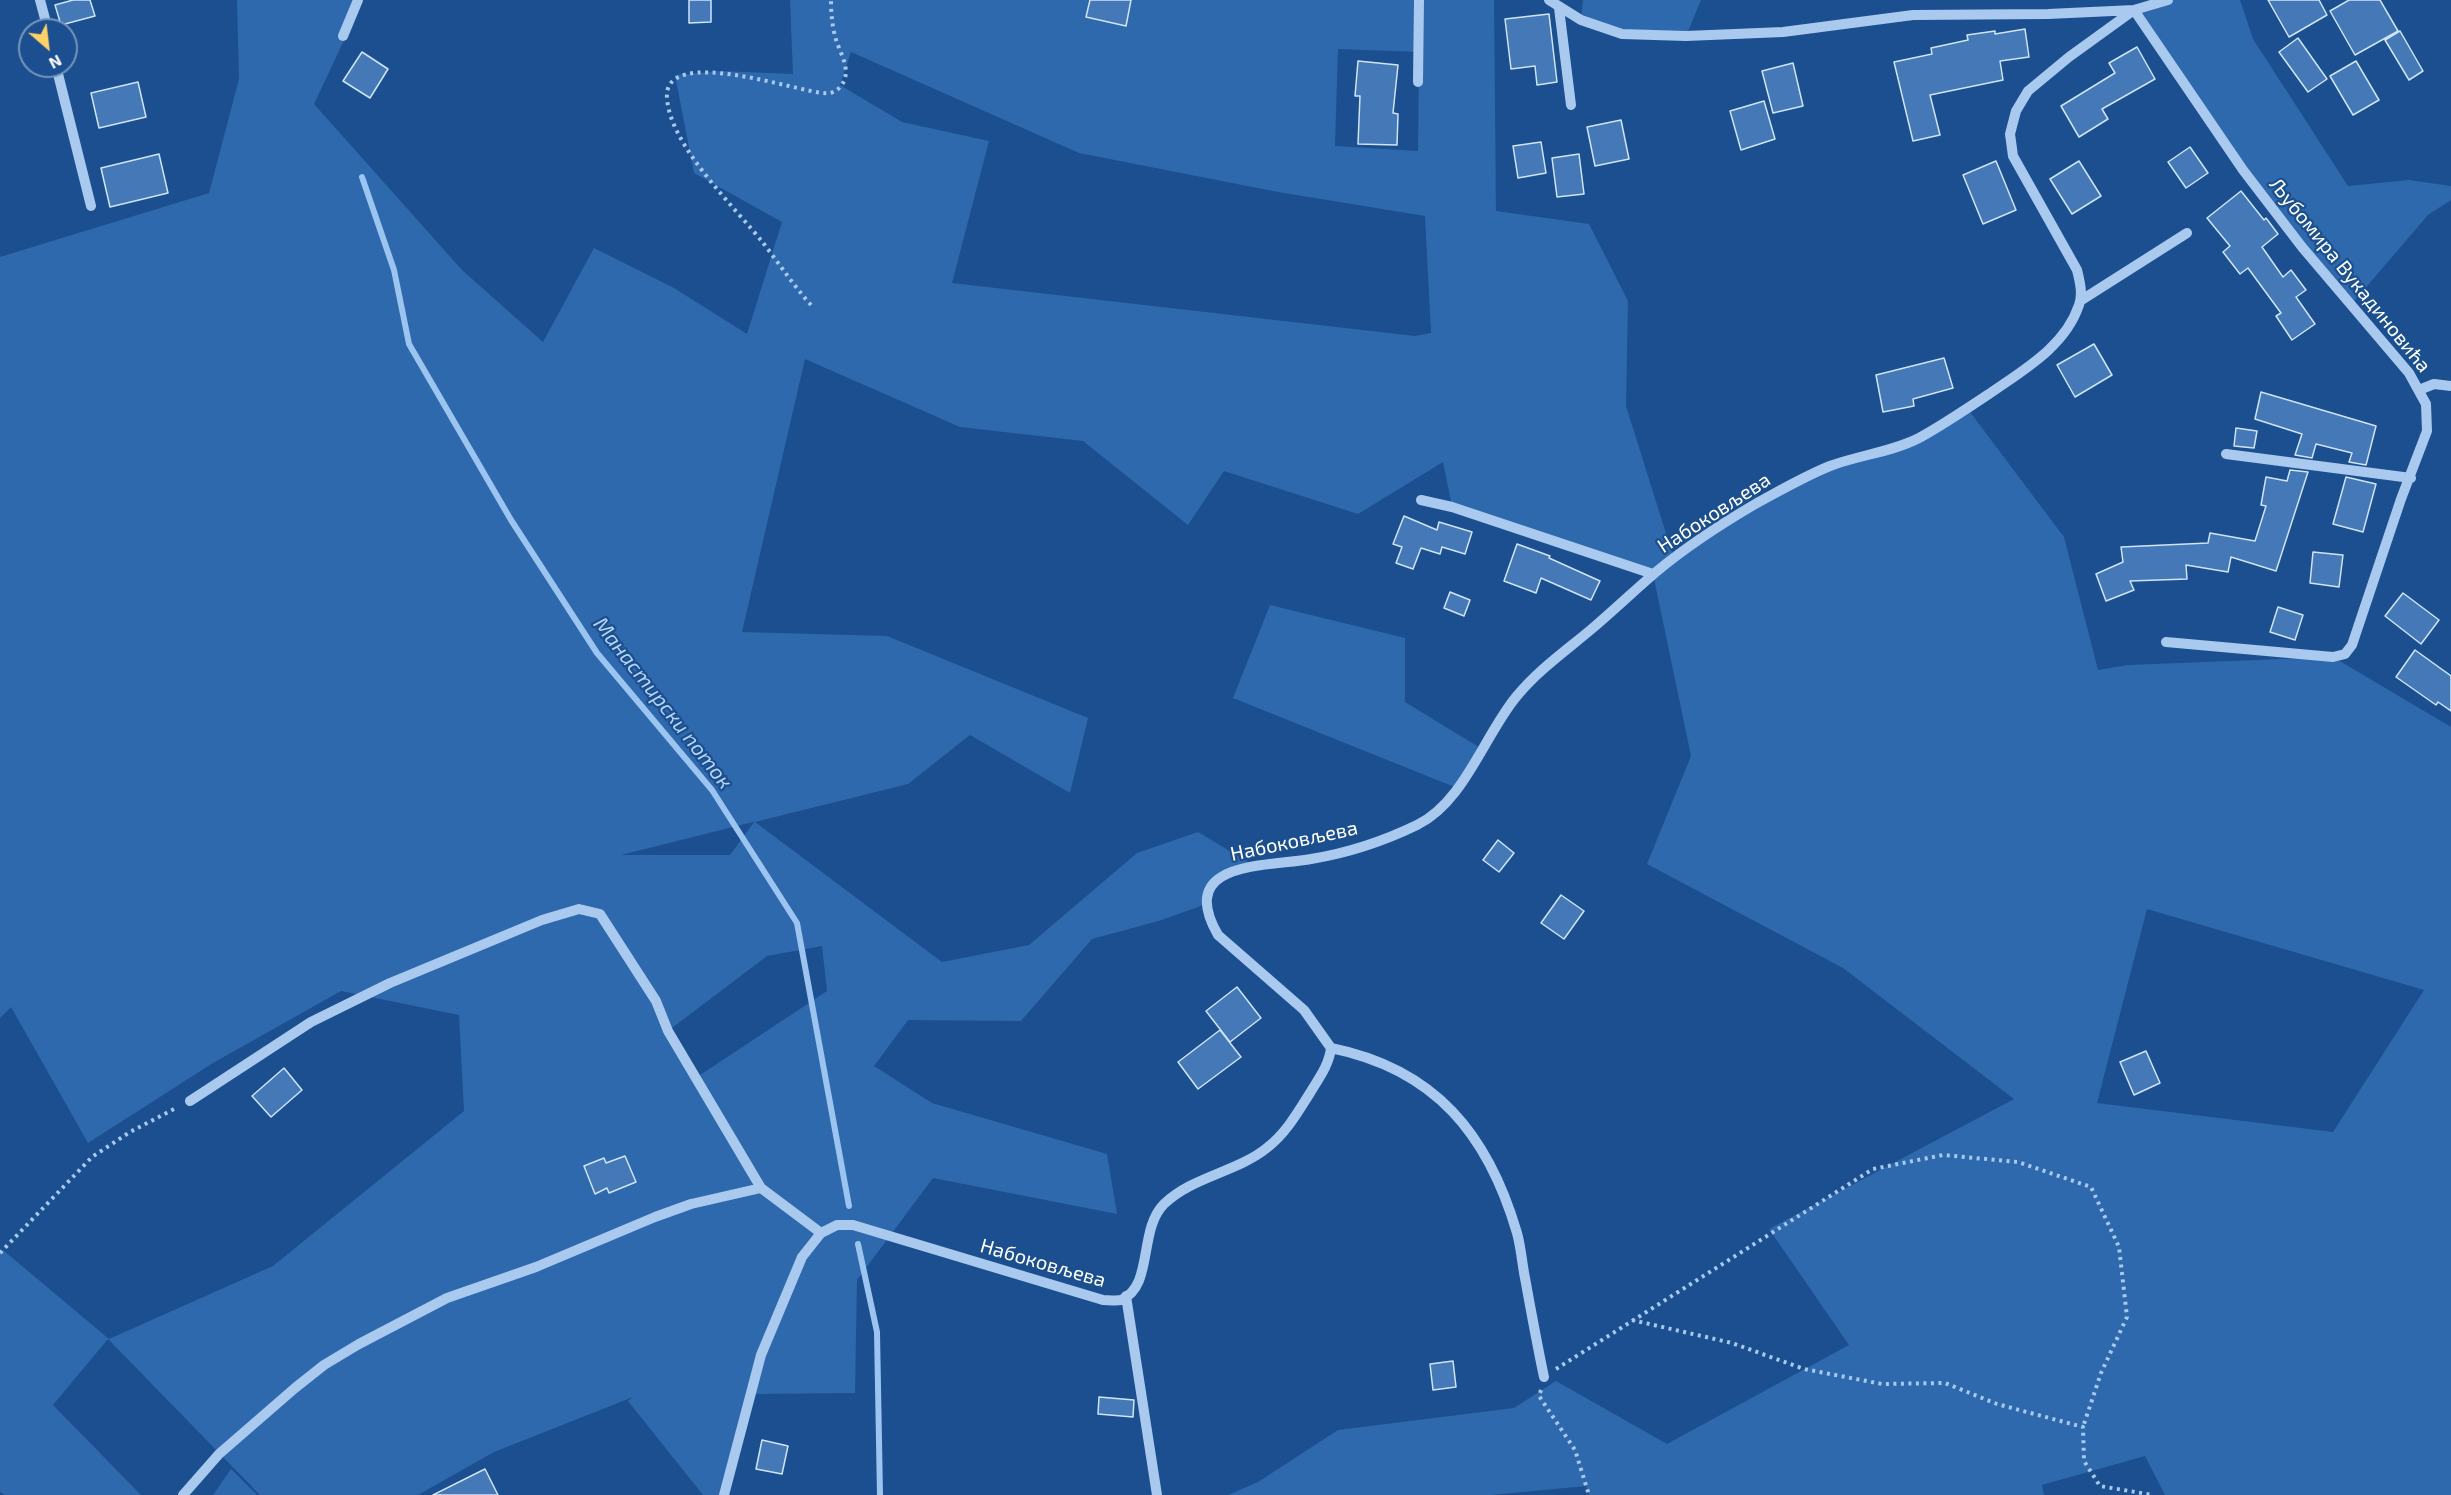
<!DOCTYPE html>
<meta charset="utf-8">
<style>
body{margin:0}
#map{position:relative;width:2451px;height:1495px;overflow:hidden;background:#1b4f8f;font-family:"Exo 2",sans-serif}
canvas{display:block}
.north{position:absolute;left:18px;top:18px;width:60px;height:60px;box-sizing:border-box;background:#1b4f8f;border:2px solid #7695bc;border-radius:50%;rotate:152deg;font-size:16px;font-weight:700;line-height:24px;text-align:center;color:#fff}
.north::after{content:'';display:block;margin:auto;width:21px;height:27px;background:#ffd166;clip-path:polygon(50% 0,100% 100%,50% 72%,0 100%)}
</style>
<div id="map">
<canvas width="2451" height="1495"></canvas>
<div class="north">N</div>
</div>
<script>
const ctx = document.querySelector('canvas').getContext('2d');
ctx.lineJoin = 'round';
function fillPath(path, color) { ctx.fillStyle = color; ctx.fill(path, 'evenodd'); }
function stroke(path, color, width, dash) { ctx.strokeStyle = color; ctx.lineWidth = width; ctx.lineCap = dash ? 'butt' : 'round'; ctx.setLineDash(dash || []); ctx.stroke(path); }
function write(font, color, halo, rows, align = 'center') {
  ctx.font = font + ' "Exo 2",sans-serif'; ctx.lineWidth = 4.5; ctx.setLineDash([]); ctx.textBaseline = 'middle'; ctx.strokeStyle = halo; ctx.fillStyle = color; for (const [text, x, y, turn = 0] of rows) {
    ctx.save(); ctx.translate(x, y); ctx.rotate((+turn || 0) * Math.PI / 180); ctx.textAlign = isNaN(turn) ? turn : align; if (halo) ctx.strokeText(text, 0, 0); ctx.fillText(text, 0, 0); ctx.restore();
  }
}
fillPath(new Path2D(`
 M237,0H363L314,104L462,270L543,342L594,248L674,288L747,334L782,222L694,173L675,75L721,71L793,74L790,0H1494L1496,211L1589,224L1628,301L1626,406L1674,559L1730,519L1830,466L1918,439L1967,408L2064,537L2098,670L2128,665L2333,657L2451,727V1495H2165L2145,1456L2042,1485L2044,1495H1589L1586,1486L1491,1495H1228L1258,1482L1338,1430L1514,1408L1556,1381L1667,1444L1849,1345L1769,1229L2014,1099L1843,968L1647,864L1691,756L1653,574L1452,507L1443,462L1358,514L1224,471L1188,525L1083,441L960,427L805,359L742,632L887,636L1088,718L1070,793L970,735L908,784L755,822L942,962L1029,945L1137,853L1198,832L1253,865L1225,874L1206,904L1162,920L1092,939L1021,1021L908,1020L874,1066L932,1103L1107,1154L1117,1214L933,1178L857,1280L855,1393L751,1394L725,1495H703L628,1401L633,1397L494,1452L418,1495H260L108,1339L53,1405L141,1495H5L0,1492V1253L3,1250L109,1339L273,1266L464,1111L459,1015L341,991L213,1063L88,1143L11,1007L0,1018V257L209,193L239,79ZM1338,49L1419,52L1418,151L1335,146ZM851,52L1079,153L1278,192L1425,216L1431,333L1415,336L952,283L989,141L902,122L840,85ZM754,822L730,855H621L753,822ZM2147,909L2424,990L2333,1132L2097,1103ZM822,946L827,991L697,1077L668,1031L767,956Z
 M1583,0H1701L1686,36L1622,34L1581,20Z
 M2169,0H2240L2253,39L2348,186L2409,180L2451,186V200L2428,215L2350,306L2302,247L2134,10Z
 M1270,605L1405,638V702L1482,749L1457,788L1233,698Z
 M231,1469L257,1495H213Z`), '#2e69ad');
stroke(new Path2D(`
 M362,177L394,270L409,344L511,520L597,653L712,790L797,923L849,1206
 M858,1244L877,1332L880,1495`), '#9cc4f0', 6);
const building = new Path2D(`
 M73,0H90L95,16L61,25L55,5Z
 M689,0H711V22L689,23Z
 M1090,0H1131L1126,26L1086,17Z
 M2268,0H2319L2327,15L2289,37Z
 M2349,0H2380L2398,31L2355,55L2330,11Z
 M1549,14L1557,82L1537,85L1535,66L1511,69L1505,19Z
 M2025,29L2029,57L2000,61L2003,80L1930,95L1940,135L1913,141L1894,62L1932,54L1931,48L1968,40L1967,35L1995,31V34Z
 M2400,31L2423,71L2409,80L2385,40Z
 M2298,38L2327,79L2308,92L2279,52Z
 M2137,47L2155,79L2102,109L2108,119L2079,137L2061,106L2115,73L2109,63Z
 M362,52L388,69L370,98L343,81Z
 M1358,61L1398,65L1393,113L1398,114L1397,145L1358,144L1360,96H1355Z
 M2356,61L2379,100L2353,115L2330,76Z
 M1793,63L1803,106L1773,113L1762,71Z
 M138,82L146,117L99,128L91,93Z
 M1764,101L1775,139L1741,150L1730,111Z
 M1621,120L1629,159L1595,166L1587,127Z
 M1541,142L1546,173L1518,178L1513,146Z
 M2190,147L2208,173L2186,188L2168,162Z
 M159,154L168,193L110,207L101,168Z
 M1579,154L1584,194L1557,197L1552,158Z
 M1996,161L2016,210L1983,224L1963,175Z
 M2079,161L2101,196L2072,214L2050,179Z
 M2241,191L2264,220L2266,218L2278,234L2262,247L2283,277L2291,270L2306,290L2296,297L2315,324L2292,340L2276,316L2281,313L2248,268L2240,274L2223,252L2230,246L2207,218Z
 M2094,344L2112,375L2075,397L2057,365Z
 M1944,358L1953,388L1913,399L1914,406L1883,412L1876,375Z
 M2261,392L2376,426L2366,465L2349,462L2352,453L2316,444L2312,458L2295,455L2302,434L2255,419Z
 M2236,428L2257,431L2254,448L2234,446Z
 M2290,470L2308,472L2276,571L2231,557L2228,572L2186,565L2187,579L2130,581L2134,590L2106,601L2096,574L2123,562L2121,547L2208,543L2210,533L2255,541L2266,506L2261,505L2266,477L2287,481Z
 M2346,477L2376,484L2363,532L2333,524Z
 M1404,516L1437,530L1439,522L1472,532L1465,554L1442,547L1440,554L1421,548L1413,569L1396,563L1402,547L1393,544Z
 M1517,544L1550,556L1549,558L1600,581L1591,600L1541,578L1536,593L1504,581Z
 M2313,552L2343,555L2339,587L2310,583Z
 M1450,592L1470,600L1464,616L1444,608Z
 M2403,593L2439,620L2421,644L2385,616Z
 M2278,607L2303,615L2295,640L2270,632Z
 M2415,650L2451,676V711L2438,702L2436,705L2396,677Z
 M1498,840L1514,853L1499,872L1483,860Z
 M1561,895L1584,911L1564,939L1541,923Z
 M1237,987L1261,1018L1230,1042L1206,1011Z
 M1220,1030L1241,1057L1198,1089L1178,1062Z
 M2146,1051L2160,1083L2134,1095L2120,1062Z
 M284,1068L302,1090L271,1117L252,1096Z
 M625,1156L636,1182L609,1193L607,1188L595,1194L584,1166L604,1158L606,1163Z
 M1453,1361L1456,1387L1433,1390L1430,1364Z
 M1099,1397L1134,1400L1133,1417L1098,1414Z
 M762,1440L788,1446L782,1474L756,1469Z
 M485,1469L498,1495H433Z`);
fillPath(building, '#4478b7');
stroke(building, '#cfe3fa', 1.5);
stroke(new Path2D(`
 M811,305C794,286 780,265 764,244C735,207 670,146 667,98C663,44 798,92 824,93C830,94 836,92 840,87C854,71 839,53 835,36C832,24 831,13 831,0
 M0,1253L92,1157L130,1132L176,1108
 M1632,1320L1732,1343L1804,1369L1882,1384L1945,1383L1997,1404L2083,1427L2084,1461L2100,1486L2153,1495
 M1556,1369L1873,1169L1943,1155L2018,1162L2091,1187L2119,1247L2127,1317L2101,1373L2083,1427
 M1541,1390L1539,1396L1575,1450L1589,1495`), '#a9c9ee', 4, [3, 4.5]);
stroke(new Path2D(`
 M40,0L48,30
 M1549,0L1581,20L1622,34L1686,36L1783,32L1913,15L2048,14L2134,10
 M1559,8L1571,105
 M2134,10L2243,170L2302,247L2409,373L2426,404L2427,431L2401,499L2352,645L2345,654L2333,657L2166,642
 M343,36L358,0
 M56,66L91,206
 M1418,82L1419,0
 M2080,301L2187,233
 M2419,390L2434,384L2451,386
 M2226,454L2411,478
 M1421,500L1452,507L1653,574
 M1331,1048C1435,1069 1488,1134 1517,1233C1521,1247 1522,1263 1525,1278C1531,1311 1537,1344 1544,1377
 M190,1101L311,1022L390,983L542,920L579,909L600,914L656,1001L668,1031L761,1188L821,1233
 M1126,1296L1157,1495
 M183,1495L219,1454L295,1388L324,1365L359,1344L447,1298L536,1267L655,1217L691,1204L761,1188
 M724,1495L761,1355L802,1257L821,1233L837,1225H853L1103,1300C1108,1300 1116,1301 1121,1300C1154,1286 1138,1230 1164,1204C1193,1176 1238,1172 1268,1147C1286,1133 1298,1112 1310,1093C1319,1078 1329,1065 1331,1048L1304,1010L1218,935C1175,860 1267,867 1311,859C1348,853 1384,841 1417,825C1464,802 1484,736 1516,697C1539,669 1567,650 1594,627C1615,609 1635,590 1656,572C1687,546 1721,524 1757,503C1781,490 1805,476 1830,466C1859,455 1892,452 1919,438C1943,425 1966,409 1989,394C2023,370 2065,347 2079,305C2083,294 2080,282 2077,270L2013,156L2010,134L2016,111L2028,91L2069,57L2134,10L2168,0`), '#a9c9ee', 10);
write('20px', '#fff', '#1b4f8f', [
 ["Љубомира Вукадиновића",2350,275,51],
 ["Набоковљева",1714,513,-33],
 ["Набоковљева",1294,841,-12],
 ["Набоковљева",1043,1263,16]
]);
write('italic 21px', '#b5d3f5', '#1b4f8f', [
 ["Манастирски поток",663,703,52]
]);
</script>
